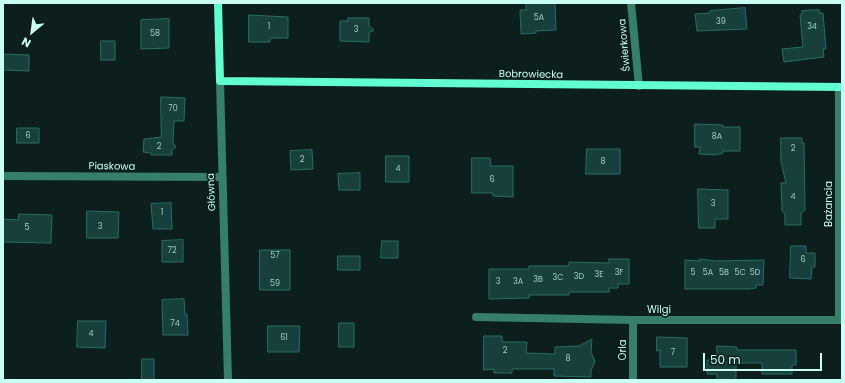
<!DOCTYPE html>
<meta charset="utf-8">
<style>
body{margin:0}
#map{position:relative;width:845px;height:383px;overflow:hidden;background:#0c1f1c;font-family:Poppins,sans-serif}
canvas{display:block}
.frame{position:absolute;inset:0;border:4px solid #cafff5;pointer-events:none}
.north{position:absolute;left:12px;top:12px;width:40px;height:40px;-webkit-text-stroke:3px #0c1f1c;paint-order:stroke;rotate:209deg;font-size:11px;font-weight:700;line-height:16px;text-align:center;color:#cafff5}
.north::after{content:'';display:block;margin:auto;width:14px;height:18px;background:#cafff5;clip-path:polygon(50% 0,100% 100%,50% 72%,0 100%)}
.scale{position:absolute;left:703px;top:353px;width:119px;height:18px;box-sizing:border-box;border:2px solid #cafff5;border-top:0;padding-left:5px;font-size:12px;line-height:14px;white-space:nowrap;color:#cafff5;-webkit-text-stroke:3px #0c1f1c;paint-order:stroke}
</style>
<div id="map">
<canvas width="845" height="383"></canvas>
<div class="frame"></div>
<div class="north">N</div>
<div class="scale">50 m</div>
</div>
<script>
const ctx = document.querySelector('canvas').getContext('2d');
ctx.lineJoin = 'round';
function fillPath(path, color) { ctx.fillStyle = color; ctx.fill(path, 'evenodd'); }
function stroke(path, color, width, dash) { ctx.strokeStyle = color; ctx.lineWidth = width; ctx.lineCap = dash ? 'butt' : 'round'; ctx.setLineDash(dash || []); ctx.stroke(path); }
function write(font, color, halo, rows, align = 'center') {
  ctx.font = font + ' Poppins,sans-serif'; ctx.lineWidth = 3.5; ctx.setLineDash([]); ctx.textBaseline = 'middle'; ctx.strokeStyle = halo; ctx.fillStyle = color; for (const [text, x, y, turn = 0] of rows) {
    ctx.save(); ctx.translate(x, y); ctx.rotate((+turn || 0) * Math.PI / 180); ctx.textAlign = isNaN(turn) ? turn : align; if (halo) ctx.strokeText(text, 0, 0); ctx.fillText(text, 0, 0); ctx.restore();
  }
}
const building = new Path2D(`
 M526,3H555L556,30L536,31V33L521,34L520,10H526Z
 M745,8L747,29L697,31L695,14L710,13V11Z
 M819,10V13H823L826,49H823L824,57L784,62L782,49L803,47L800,15L802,14V11Z
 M249,15L288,17V38H270V42H249Z
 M348,18H369V26L374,30L369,33V42L340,41V21H348Z
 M169,19V48L141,49V20Z
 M101,41H115V60H101Z
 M3,54L29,55V71L3,70Z
 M161,97L185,98L184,121H174L173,143L176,147L172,150V155H151V153L143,152L144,139L161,137Z
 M695,124L723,125V127H740V151H723V153L715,155L699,154L700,147H695Z
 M17,128H39V143H17Z
 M781,138H802V143H804L805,210L801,213V225H785V214L782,211L781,183H786L781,162Z
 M587,149H620V174H586Z
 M312,150L313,169L291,170L290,151Z
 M386,156H409V182H386Z
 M472,158H490L491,166H513V197L493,196V193H472Z
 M360,173V190H339L338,174Z
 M698,189L728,190V219H715V228H699Z
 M171,203L172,229H153L151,204Z
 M87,211L119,212L118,238H87Z
 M19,214L52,215L51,243L3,242V219L18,220Z
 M183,240V262H162V241Z
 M382,241H398V258H381Z
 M791,246H806V253H815V267H812L811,279L790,278Z
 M260,250H290V290H260Z
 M338,256H360V270H338Z
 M609,259H629V284H618V288H609V292H569V295H529V298L489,299V269H529V266H569V262L609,263Z
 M700,259L715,261L764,260L763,285H756V288L749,289H685V260L700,261Z
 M184,299L185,314H187L188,335H163L162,300Z
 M78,321H106L105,348L77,347Z
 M339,323H354V347H339Z
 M268,326H300L299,352H268Z
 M484,336H502V342H527L526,353L555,354V347L579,346L592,339L591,352L595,362L591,370V377L554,376V369H512V373H494V369L484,370Z
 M657,337L687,338V367H660V350L657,351Z
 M717,346L737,347V350H796V365H792V374H762V363H736V380H717V374H707V360H717Z
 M142,359H154V380H142Z`);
fillPath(building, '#17403c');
stroke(building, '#296d65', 1);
stroke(new Path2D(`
 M631,3L639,86
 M220,81L228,380
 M839,87V320
 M3,176L221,177
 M476,317L633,320H842
 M633,380V320`), '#367f6b', 8);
stroke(new Path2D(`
 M218,3L220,81L842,87`), '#61ffd2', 8);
write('8px', '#9dcfc7', null, [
 ["5A",539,18],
 ["39",721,22],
 ["1",269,27],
 ["34",812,27],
 ["3",356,30],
 ["58",155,34],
 ["70",173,109],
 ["6",28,136],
 ["8A",717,137],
 ["2",159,147],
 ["2",793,149],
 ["2",302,160],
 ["8",603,162],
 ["4",398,169],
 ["6",492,180],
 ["4",793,197],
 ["3",713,204],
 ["1",162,213],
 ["3",100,227],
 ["5",27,228],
 ["72",172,251],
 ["57",275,256],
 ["6",803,260],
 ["3F",619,273],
 ["5",693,273],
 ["5A",708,273],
 ["5B",724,273],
 ["5C",740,273],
 ["5D",755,273],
 ["3E",599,275],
 ["3D",579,277],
 ["3C",558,278],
 ["3B",538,280],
 ["3",498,282],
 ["3A",518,282],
 ["59",275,284],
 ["74",175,324],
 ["4",91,334],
 ["61",284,338],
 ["2",505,351],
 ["7",673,353],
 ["8",568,359]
]);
write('10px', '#cafff5', '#0c1f1c', [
 ["Świerkowa",625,45,-95],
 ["Bobrowiecka",531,75,1],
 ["Piaskowa",112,167,1],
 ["Główna",212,192,-92],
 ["Bażancia",829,204,-90],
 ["Wilgi",659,310],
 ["Orla",623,350,-90]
]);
</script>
